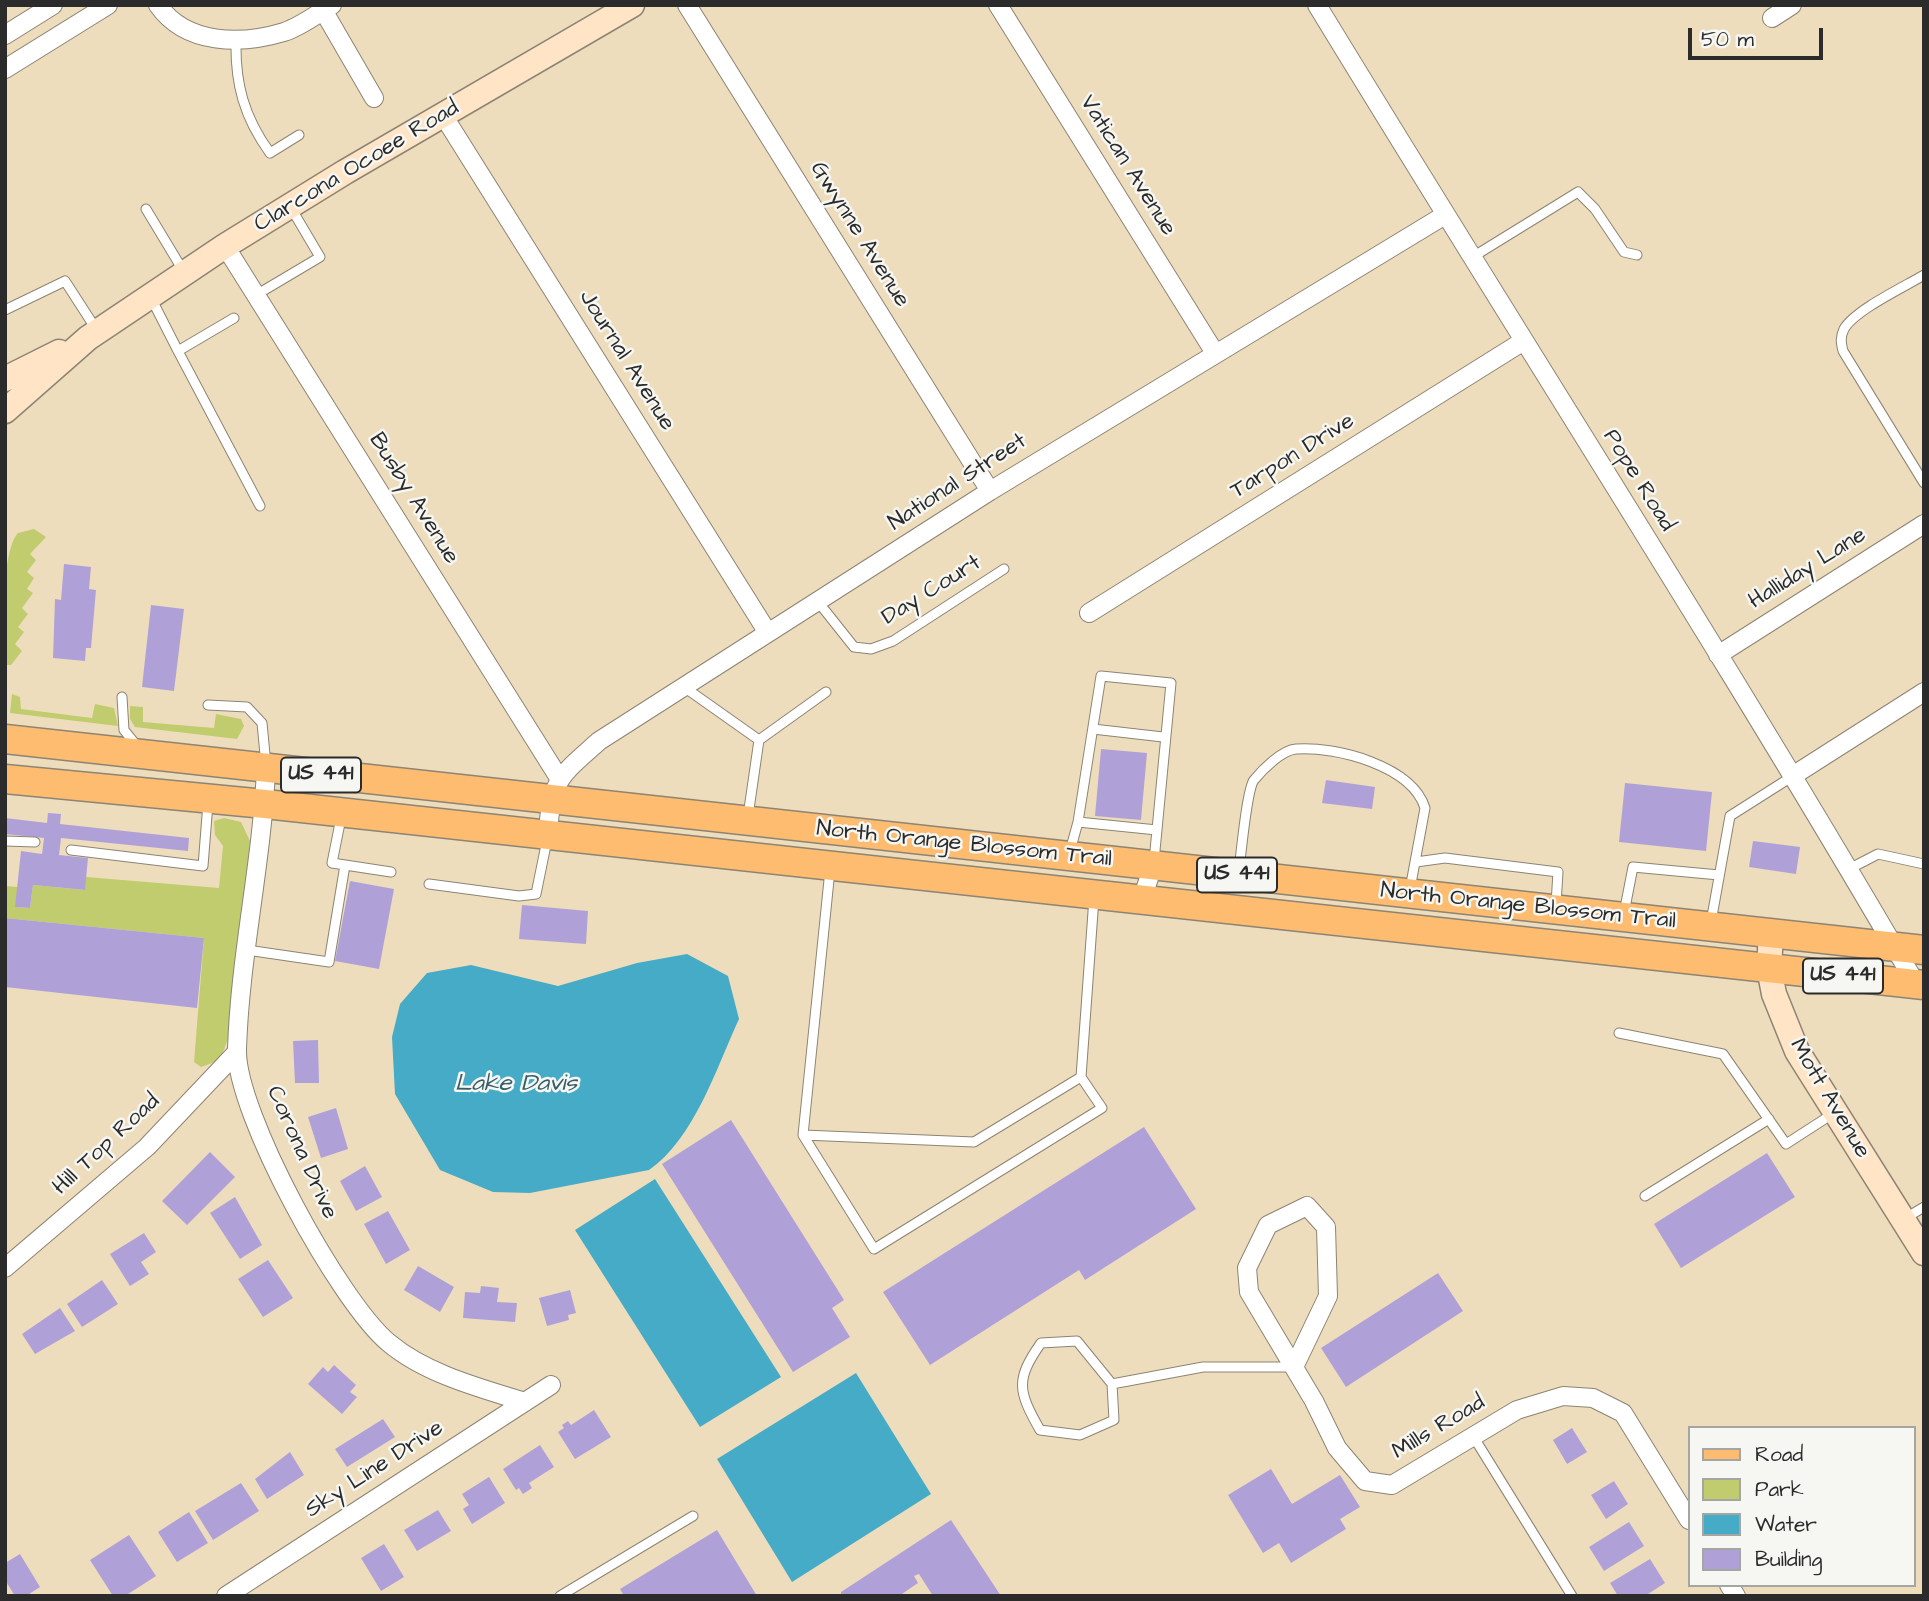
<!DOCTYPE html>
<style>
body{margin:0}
#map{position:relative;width:1929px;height:1601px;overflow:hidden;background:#eeddbc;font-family:"Architects Daughter",sans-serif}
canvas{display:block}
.frame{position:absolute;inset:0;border:7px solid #2b2b2b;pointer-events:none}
.legend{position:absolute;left:1688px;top:1426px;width:228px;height:161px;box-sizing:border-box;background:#f6f6f2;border:2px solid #a5a5a2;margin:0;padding:9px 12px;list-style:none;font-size:21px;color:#2b2b2b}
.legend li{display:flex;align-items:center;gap:14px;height:35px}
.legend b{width:35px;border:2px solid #a5a5a2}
.scale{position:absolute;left:1688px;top:28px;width:135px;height:32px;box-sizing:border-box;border:4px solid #2b2b2b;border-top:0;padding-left:9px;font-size:21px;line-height:24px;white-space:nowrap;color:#2b2b2b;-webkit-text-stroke:5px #f6f6f2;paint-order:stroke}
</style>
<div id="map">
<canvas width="1929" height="1601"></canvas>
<div class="frame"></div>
<ul class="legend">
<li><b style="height:9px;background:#febc70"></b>Road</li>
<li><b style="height:19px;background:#c0cc6d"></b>Park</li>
<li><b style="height:19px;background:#46abc6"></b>Water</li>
<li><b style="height:19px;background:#afa1d8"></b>Building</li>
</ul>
<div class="scale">50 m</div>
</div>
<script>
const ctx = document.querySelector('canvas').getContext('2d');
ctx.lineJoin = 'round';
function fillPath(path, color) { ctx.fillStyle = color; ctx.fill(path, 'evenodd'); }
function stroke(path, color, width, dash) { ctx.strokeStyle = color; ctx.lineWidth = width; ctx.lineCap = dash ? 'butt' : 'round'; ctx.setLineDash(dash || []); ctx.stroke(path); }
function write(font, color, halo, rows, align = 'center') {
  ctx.font = font + ' "Architects Daughter",sans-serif'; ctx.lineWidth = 5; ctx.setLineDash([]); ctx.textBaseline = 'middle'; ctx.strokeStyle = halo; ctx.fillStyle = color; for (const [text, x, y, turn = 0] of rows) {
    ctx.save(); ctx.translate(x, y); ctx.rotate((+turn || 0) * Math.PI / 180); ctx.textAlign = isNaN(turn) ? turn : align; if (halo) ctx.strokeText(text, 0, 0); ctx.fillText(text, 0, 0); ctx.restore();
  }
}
fillPath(new Path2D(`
 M34,529L46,537L30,554L36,560L27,572L34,578L27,589L33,593L22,608L28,614L18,627L24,632L15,644L22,651L11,665H6C2,639 1,551 18,533Z
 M12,694L20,697L21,709L92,718L95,704L114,708L118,726L10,713Z
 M130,706L143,707V722L214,728L216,714L241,719L244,726L237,739L135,727L130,719Z
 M224,818L241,822L250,841L232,1028L220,1060L201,1067L194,1062L204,938L5,918V886L18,887L16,907L30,908L33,885L84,890L86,877L219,888L223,846L215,835L214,821Z`), '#c0cc6d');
fillPath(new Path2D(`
 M687,954L728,976L739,1019C716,1069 694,1139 649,1170L530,1193L493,1192L440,1170L395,1094L392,1037L400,1004L427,973L471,965L558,986L637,963Z
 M655,1179L781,1377L700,1427L575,1230Z
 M856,1373L931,1494L792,1582L717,1459Z`), '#46abc6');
fillPath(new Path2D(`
 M64,564L91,567L89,589L96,590L91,648H86L85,661L53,658L55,599L61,600Z
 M151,605L184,609L174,691L142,687Z
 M1101,749L1147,753L1141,820L1095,816Z
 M1326,780L1375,787L1372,809L1322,803Z
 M1625,783L1712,792L1706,851L1619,842Z
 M48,813L61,814L60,824L189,838L188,851L61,838L59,855L88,858L85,890L33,885L30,908L15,907L21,851L42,854L44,838L5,834V818L47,823Z
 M1753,841L1800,847L1796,874L1749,867Z
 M350,881L394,889L379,969L335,961Z
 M522,905L588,911L586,944L519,939Z
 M5,918L204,938L197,1008L5,987Z
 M318,1040L319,1083H295L293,1041Z
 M336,1108L348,1149L321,1158L308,1117Z
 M731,1120L844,1300L832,1308L850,1337L793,1372L662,1164Z
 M1144,1127L1196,1209L1085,1280L1079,1270L930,1365L883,1292Z
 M210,1152L235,1177L187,1225L162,1201Z
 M1767,1153L1795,1197L1681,1268L1654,1224Z
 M365,1166L382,1197L356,1211L340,1181Z
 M235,1197L262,1245L240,1259L210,1213Z
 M388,1211L410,1250L386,1264L364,1224Z
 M144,1233L156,1252L141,1262L149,1274L130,1286L110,1254Z
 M268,1260L293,1298L263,1317L238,1279Z
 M418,1266L454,1287L440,1312L404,1290Z
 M1438,1273L1463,1311L1346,1387L1321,1348Z
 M102,1280L118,1304L82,1327L67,1304Z
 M481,1286L499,1288L497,1302L517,1303L515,1322L463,1318L465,1292L480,1293Z
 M570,1290L576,1313L568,1315L569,1320L547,1326L539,1298Z
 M60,1308L75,1331L35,1354L22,1334Z
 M334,1365L356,1385L350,1392L357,1397L342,1414L308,1384L323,1367L328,1372Z
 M594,1410L611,1437L575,1459L558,1432L564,1428L562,1425L568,1421L571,1425Z
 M383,1419L395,1437L347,1467L335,1449Z
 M1572,1428L1587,1452L1567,1464L1553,1440Z
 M540,1445L554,1467L529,1483L532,1488L523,1494L519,1488L516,1490L503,1469Z
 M290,1452L304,1475L267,1499L255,1479Z
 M1271,1469L1292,1504L1340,1475L1360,1507L1340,1519L1346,1529L1291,1563L1279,1543L1263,1553L1228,1495Z
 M489,1477L505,1503L472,1524L463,1509L469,1505L462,1494Z
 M1614,1481L1628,1504L1606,1519L1591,1495Z
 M241,1483L259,1511L213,1540L195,1511Z
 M438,1510L451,1531L417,1551L404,1530Z
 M189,1512L208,1543L177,1562L158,1532Z
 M951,1520L1001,1596H933L919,1574L914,1576L918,1583L899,1596H841V1592Z
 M1629,1522L1644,1546L1604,1571L1589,1547Z
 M717,1530L757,1596H624L620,1589Z
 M129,1535L156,1576L125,1596H113L90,1560Z
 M384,1544L404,1577L381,1591L361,1558Z
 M20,1554L40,1587L26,1596H15L5,1580V1563Z
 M1650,1559L1665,1583L1645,1596H1618L1610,1583Z`), '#afa1d8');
const lane = new Path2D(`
 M236,40C235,84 244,117 270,153L299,135
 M146,209L184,272
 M1471,258L1578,192L1595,209L1624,252L1637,255
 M1924,275C1904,287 1855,310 1844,329C1840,337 1841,343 1843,351L1924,483
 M256,295L320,257L291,208
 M151,298L178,351L234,318
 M5,310L65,281L96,329
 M178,351L260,506
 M819,603L854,647L871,649L893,641L1004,569
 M684,687L759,740L748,816
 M122,697L124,730L137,746
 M208,705L247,707L262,723L266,765
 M1093,729L1163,737
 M759,740L826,692
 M341,818L332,863L391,872
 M1078,822L1157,830
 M5,841L35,842
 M71,850L203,866L208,803
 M1070,851L1078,822L1101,676L1171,683L1154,861
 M1416,862L1445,858L1558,872L1556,904
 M1849,869L1878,854L1924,864
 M830,870L803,1135L874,1249L1102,1108L1081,1077L1094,898
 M1239,870C1241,854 1247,789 1254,780C1263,769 1282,750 1296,749C1336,746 1412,766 1425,808L1410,889
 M429,884L519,896L536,894L547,840
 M1624,913L1633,867L1719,875
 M1711,922L1730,816L1793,776
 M247,950L329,962L345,865
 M1619,1033L1723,1054L1786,1144L1834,1113
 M803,1135L974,1142L1081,1077
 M1645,1196L1769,1119
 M1904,1219L1924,1207
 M1112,1384L1077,1341L1041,1343C1015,1380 1018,1391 1040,1430L1080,1435L1114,1420L1112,1384L1203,1367H1294
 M1473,1436L1572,1596
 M560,1596L693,1516`);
const street = new Path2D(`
 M158,5C186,45 241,45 284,32C300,27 317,14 332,5
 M687,5L990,491
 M998,5L1215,353
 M1317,5C1516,332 1724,654 1916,984
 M323,10L374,98
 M1772,18L1792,5
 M5,35L53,5
 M5,69L108,5
 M443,115L768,633
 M225,246L559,778
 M1089,613L1522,342
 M1718,655L1924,524
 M266,769C262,863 240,955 237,1049C235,1112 340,1303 389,1343C426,1374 480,1388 525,1402
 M1794,775L1924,692
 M548,834C551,779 560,776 599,741L990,491L1445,215
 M1142,899L1153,866
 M5,1268L147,1147L237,1052
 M1294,1367L1328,1296L1326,1227L1307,1206L1268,1225L1247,1268L1249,1292L1314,1401L1337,1448L1365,1481L1392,1485L1517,1410L1563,1396L1593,1398L1623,1413L1689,1520
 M1729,1585L1736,1596
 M226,1596L551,1385`);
const secondary = new Path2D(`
 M5,379L59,352
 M5,411L88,338L225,246L345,172L632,5
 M1771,933L1769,968L1774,994L1797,1051L1924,1253`);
const primary = new Path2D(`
 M5,739L1924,950
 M5,779L265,804L1924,985`);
stroke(lane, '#8c8474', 11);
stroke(street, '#8c8474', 20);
stroke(secondary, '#8c8474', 27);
stroke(primary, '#8c8474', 31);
stroke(lane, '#fff', 9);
stroke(street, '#fff', 18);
stroke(secondary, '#ffe4c6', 24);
stroke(primary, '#febc70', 28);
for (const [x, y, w] of [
 [321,775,80],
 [1237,875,80],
 [1843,976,80]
]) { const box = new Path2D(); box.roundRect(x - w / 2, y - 17.5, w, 35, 5); ctx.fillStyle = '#f6f6f2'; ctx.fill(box); stroke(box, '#2b2b2b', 2); }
write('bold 21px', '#2b2b2b', null, [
 ["US 441",321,775],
 ["US 441",1237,875],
 ["US 441",1843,976]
]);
write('23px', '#2b2b2b', '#f6f6f2', [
 ["Vatican Avenue",1127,166,58],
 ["Clarcona Ocoee Road",357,167,-31],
 ["Gwynne Avenue",859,235,58],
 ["Journal Avenue",626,361,58],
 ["Tarpon Drive",1293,457,-32],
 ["Pope Road",1638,481,58],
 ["National Street",958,483,-33],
 ["Busby Avenue",413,499,58],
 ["Halliday Lane",1808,569,-32],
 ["Day Court",932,591,-32],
 ["North Orange Blossom Trail",964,845,6],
 ["North Orange Blossom Trail",1528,907,6],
 ["Mott Avenue",1829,1099,59],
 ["Hill Top Road",107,1145,-43],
 ["Corona Drive",301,1153,66],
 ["Mills Road",1439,1428,-31],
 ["Sky Line Drive",375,1470,-33]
]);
write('italic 24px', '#365e69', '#f6f6f2', [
 ["Lake Davis",516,1085]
]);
</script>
